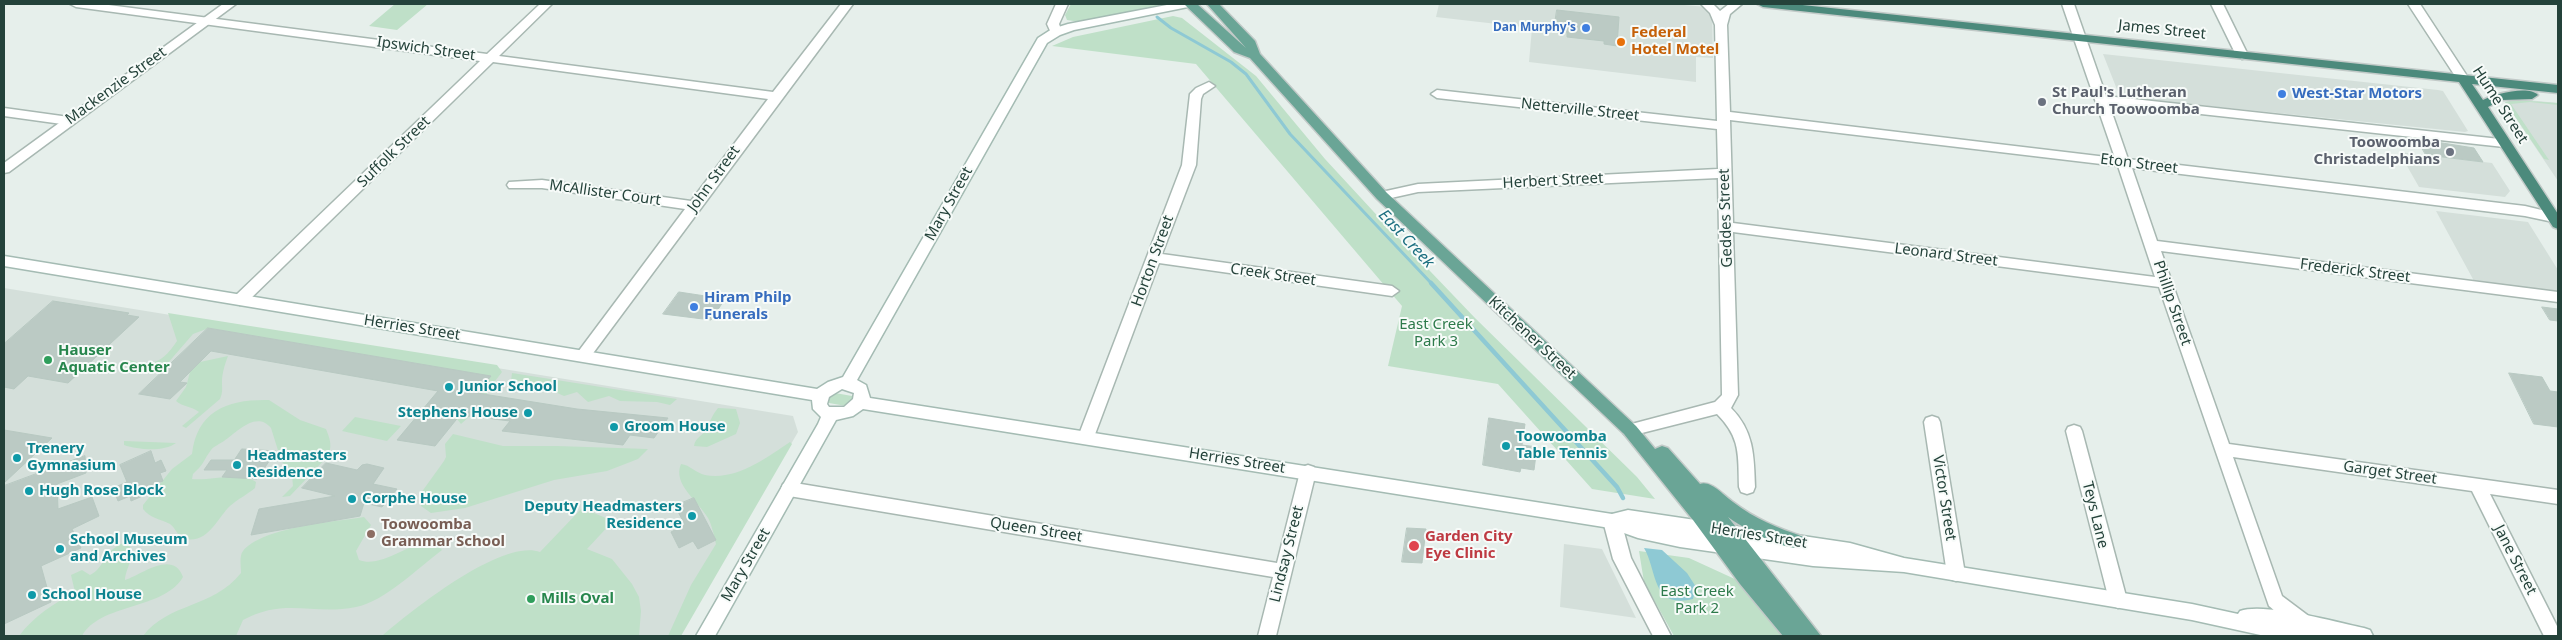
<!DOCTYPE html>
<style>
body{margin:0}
#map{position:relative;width:2562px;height:640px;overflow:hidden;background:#e6efeb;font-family:"Noto Sans",sans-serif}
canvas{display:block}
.frame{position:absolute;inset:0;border:5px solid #24423a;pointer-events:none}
</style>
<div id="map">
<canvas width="2562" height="640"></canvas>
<div class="frame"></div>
</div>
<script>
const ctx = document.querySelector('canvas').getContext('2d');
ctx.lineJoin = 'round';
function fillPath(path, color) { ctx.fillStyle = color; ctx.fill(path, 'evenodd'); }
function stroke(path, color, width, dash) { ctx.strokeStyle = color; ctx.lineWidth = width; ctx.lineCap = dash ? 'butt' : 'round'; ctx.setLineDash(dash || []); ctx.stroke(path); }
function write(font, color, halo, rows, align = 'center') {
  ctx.font = font + ' "Noto Sans",sans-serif'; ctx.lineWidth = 4; ctx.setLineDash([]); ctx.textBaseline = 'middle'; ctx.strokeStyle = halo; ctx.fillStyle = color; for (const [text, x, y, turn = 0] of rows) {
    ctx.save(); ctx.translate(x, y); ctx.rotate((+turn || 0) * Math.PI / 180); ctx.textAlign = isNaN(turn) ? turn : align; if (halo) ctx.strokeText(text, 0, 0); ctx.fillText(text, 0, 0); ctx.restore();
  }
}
fillPath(new Path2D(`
 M1439,4H1673L1707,7L1712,12L1713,58L1696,57V82L1529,62L1532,28L1436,17Z
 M2103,54L2438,90L2443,91L2468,131L2465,132L2120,97Z
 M2527,100L2558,103V181L2505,102Z
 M2399,152L2492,163L2510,191L2505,197L2419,187Z
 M2436,211L2528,222L2558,270V293L2474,281Z
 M4,288L793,416L798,432L680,636H4Z
 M1564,544L1602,549L1636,618L1560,607Z`), '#d4dfda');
fillPath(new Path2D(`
 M395,4H428L397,30L369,26Z
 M1071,4H1165L1080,22L1067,20L1065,15Z
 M1173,16L1182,18L1256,76L1325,159L1385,224L1475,318L1637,477L1655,499L1592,489L1498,384L1388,366L1402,306L1196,64L1052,46L1073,37Z
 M2514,100L2558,103V105L2530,102L2511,104L2549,160L2544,159L2505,102Z
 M168,313L497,365L502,372L489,389L481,406L461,424L457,419L490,376L209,328L193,334L160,372L153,374L146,369L119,366L121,361C128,359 130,360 137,362C157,367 167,356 177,341Z
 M228,356C225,364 222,373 222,382C222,389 223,392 220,399L186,428L182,426L199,412C191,406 183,407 176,401L186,387L190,372L200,362Z
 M512,373L677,399L670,405L657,402L620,401L609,396L588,402L577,392L564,396L537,384L511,381Z
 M835,393L852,396L854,400L846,406L829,403L828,397Z
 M269,400L300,420L326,429C330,439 333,447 327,457L290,496L282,497L293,486L292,476L281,460L271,428C256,410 236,433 224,441C220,444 214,446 211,450C203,461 205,463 193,474L192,479C211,481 240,471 256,482L255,488C248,494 238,499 230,506C218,517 209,543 186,539C177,537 176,528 170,524C160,519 150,518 143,509V505L172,469L192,454C197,410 229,399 269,400Z
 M718,408L736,409L740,423L736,434L707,447L694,446C695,438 702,436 706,430C710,422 712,415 718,408Z
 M355,417L401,426L387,441L342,431Z
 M453,434L503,446H557L648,449L638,459L607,471L554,480L465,508L431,513L421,506V493L444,461L446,457L445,444Z
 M124,441L176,443C164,452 139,450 124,445Z
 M790,442L792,444L681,636H668L691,585L716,544C714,536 712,525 708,518C699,502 672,484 681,464C690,465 696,473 705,475C736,481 766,458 790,442Z
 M582,508L613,521L587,549L612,559L632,584L639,597L641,611L639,636H382C411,611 502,538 540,552Z
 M364,517L371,525L356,551L359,560C386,571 423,527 442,550C419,567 384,602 356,607C313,616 286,597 243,620L236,636H143C169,602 212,609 241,573C241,566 239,556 243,551C263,527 333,522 364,517Z
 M123,543L129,545C135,559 126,567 125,580C141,575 173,549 183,577C164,610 100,603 82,636H19C34,616 53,604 75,592L71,575L82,570L90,575C105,568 102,552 123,543Z
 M1639,551L1689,558L1737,580L1786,636H1674L1644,582Z`), '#bfe0c8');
fillPath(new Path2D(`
 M1644,548L1662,550L1687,573L1696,587L1693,599C1651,609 1658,572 1644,548Z`), '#8ec9d4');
stroke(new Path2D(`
 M1157,17L1171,28L1231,62L1246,74L1290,134L1432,284`), '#8ec9d4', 3);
stroke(new Path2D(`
 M1431,283L1617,487L1623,498`), '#8ec9d4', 4.5);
const building = new Path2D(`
 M1557,10L1619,17L1617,46L1604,44V41L1567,37V32L1554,30Z
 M2417,139L2474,148L2483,162L2426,155Z
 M679,292L725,299L711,320L663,314Z
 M53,301L129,313L127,315L139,317L68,383L28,376L14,389L4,387V344Z
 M2542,307L2558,309V321L2550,320Z
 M208,328L491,376L477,393L577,409L668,418L654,438L630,435L623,445L502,431L510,421L460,415L435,446L397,440L438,391L211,351L180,382L187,383L170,399L139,394Z
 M2509,373L2542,377L2550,391L2558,392V427L2534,424Z
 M1489,418L1525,424L1522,445L1537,447L1534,470L1521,468L1520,472L1483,465Z
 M4,430L52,438L4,483Z
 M242,449L276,451L257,479L222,477L227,470H204L211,460H234Z
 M151,451L155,463L161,460L166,471L160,473L163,481L150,486L152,492L131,501L130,496L118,501L113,488L127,482L120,465Z
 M85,456L86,473L57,484L58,509L92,497L99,516L72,529L81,548L41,566L51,602L4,624V486Z
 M326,463L357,470L362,465L367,464L384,468L373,484L397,489L382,507L364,503L360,516L251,535L259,509L335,496L302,488Z
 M694,498L716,540L698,549L693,541L679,548L671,532L685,525L675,506Z
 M1407,528L1426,529L1422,563L1402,562Z`);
fillPath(building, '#bbcac4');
stroke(building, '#b8c9c2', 1);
const minor = new Path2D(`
 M70,4H101L487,54L540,4H552L499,56L773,92L841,4H853L588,360H578L575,356L578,352L685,209L542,188H509L507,185L509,182L542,180L691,201L768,99L493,62L245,304L240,305L233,300L235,296L480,61L76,7Z
 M1056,4H1068L1059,24L1062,32L1056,36L1052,35L1047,24Z
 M1701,4H1713L1720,11L1729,4H1742L1730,14L1727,25L1730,112L2115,158L2062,4H2074L2106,96L2509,140L2511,143L2504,147L2109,104L2128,159L2525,206L2558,214V223L2525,216L2132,168L2157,241L2558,292V302L2161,251L2229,444L2558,490V504L2490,494L2558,628V636H2544L2472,491L2233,457L2282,596L2310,617L2313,623L2310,629C2296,634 2280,615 2269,606L2159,287L1733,232L1738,395L1731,408C1754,431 1754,456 1755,487L1753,492L1747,494L1741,492L1739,487C1738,455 1741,438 1717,414L1630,436L1624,434L1622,430L1624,426L1715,402L1722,395L1718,178L1418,192L1382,200L1375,196L1377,193L1418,184L1718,169L1717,129L1437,98L1431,94L1437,90L1717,121L1715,25L1710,13ZM1730,120L2118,166L2155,277L1733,223Z
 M2211,4H2223L2248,55L2246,58L2242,59L2236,55Z
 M1209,82L1215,86L1203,94L1201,99L1196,165L1162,254L1392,286L1399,291L1392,296L1159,263L1094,437L1092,441L1086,443L1080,441L1078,437L1182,165L1190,94L1196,88Z
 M4,108L69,117L75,121L69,125L4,116Z
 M1932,416L1938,418L1940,422L1965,574L1962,579L1956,581L1950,579L1947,574L1924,422L1926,418Z
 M2074,425L2080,427L2082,431L2127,600L2124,605L2118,608L2112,605L2109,600L2066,431L2068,427Z
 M1308,465L1314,467L1316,472L1276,636H1258L1273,577L789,496L783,494L781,489L783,484L789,482L1277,563L1300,472L1302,467Z
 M1612,514L1618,516L1621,521L1631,558L1671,636H1653L1613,559L1603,521L1606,516Z`);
const tertiary = new Path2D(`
 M223,4H236L9,172L4,173V163Z
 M2408,4H2420L2469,79L2467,82H2459Z`);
const secondary = new Path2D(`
 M1172,4H1194L1188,7L1074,30L1060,35L1047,43L857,380L866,385L870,398L1612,514L1628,510L1850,543L1904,558L2192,604L2238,614L2240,611C2264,602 2336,622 2364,628L2370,630L2373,636H2265L2192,620L1904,572L1813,566L1680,547L1638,538L1610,528L863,409L853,416L836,420L715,636H696L818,424L821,417L813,409L812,400L4,266V256L817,389L828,382L843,377L1038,38L1052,29L1068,24ZM842,389L854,393L853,399L844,407H829L827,404L829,397Z`);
const primary = new Path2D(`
 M1184,4H1197L1246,48L1207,4H1219L1255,41L1260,54L1387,193L1636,426L1655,449L1662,446L1668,448L1700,484C1711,480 1724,496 1733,502C1755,519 1778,528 1804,537L1807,542L1804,547C1787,553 1743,528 1728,517L1821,636H1783L1740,584L1693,520L1624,434L1377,199L1250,58L1234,52Z`);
const trunk = new Path2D(`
 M1757,4H1793L2558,85V93L2472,84L2483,100C2494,94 2529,85 2538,95L2532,99L2502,100L2488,107L2558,214V229L2553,227L2459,82L1763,7Z`);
stroke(minor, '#a8b8b2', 3);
stroke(tertiary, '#a8b8b2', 3);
stroke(secondary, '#a4bbb3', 3);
stroke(primary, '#c2cac8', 3);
stroke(trunk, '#c2cac8', 3);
fillPath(minor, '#fff');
fillPath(tertiary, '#fff');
fillPath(secondary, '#fff');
fillPath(primary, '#6aa596');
fillPath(trunk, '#4c8a7c');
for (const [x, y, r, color] of [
 [1586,28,5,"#3f7fe0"],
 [1621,42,5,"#e8710a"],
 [2282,94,5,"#3f7fe0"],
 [2042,102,5,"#6b7280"],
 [2450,152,5,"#6b7280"],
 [694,307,5,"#3f7fe0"],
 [48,360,5,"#2e9e5b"],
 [449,387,5,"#0f9aa8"],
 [528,413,5,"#0f9aa8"],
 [614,427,5,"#0f9aa8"],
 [1506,446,5,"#0f9aa8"],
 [17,458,5,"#0f9aa8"],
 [237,465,5,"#0f9aa8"],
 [29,491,5,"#0f9aa8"],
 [352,499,5,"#0f9aa8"],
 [692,516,5,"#0f9aa8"],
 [371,534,5,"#8d6e63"],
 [1414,546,6,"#e0444e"],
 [60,549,5,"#0f9aa8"],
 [32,595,5,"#0f9aa8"],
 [531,599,5,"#2e9e5b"]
]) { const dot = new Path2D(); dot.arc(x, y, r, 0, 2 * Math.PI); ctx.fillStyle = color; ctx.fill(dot); stroke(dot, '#f7fbf9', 2); }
write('bold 12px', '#366cbe', '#f7fbf9', [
 ["Dan Murphy's",1576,28]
], 'right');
write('15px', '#24423a', '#f7fbf9', [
 ["James Street",2162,30,6],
 ["Ipswich Street",426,49,8],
 ["Mackenzie Street",116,86,-36],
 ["Hume Street",2500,105,57],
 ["Netterville Street",1580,110,6],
 ["Suffolk Street",394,152,-44],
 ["Eton Street",2139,164,7],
 ["John Street",714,179,-54],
 ["Herbert Street",1553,181,-3],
 ["McAllister Court",605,193,8],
 ["Mary Street",949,204,-61],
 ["Geddes Street",1726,218,-92],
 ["Leonard Street",1946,255,7],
 ["Horton Street",1153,261,-70],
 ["Frederick Street",2355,271,7],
 ["Creek Street",1273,275,8],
 ["Phillip Street",2172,303,71],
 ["Herries Street",412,328,9],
 ["Kitchener Street",1532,338,43],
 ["Herries Street",1237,461,9],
 ["Garget Street",2390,473,8],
 ["Victor Street",1944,498,81],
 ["Teys Lane",2095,515,76],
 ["Queen Street",1036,530,9],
 ["Herries Street",1759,536,9],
 ["Lindsay Street",1287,554,-76],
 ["Jane Street",2515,560,63],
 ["Mary Street",746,565,-60]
]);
write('bold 15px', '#c56008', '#f7fbf9', [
 ["Federal",1631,33],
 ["Hotel Motel",1631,50]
], 'left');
write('bold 15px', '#5b616d', '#f7fbf9', [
 ["St Paul's Lutheran",2052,93],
 ["Church Toowoomba",2052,110],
 ["Toowoomba",2440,143,"right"],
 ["Christadelphians",2440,160,"right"]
], 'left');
write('bold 15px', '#366cbe', '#f7fbf9', [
 ["West-Star Motors",2292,94],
 ["Hiram Philp",704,298],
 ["Funerals",704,315]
], 'left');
write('15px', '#2d7a4b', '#f7fbf9', [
 ["East Creek",1436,325],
 ["Park 3",1436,342],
 ["East Creek",1697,592],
 ["Park 2",1697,609]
]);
write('bold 15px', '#27864d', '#f7fbf9', [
 ["Hauser",58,351],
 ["Aquatic Center",58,368],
 ["Mills Oval",541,599]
], 'left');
write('bold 15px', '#0d838f', '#f7fbf9', [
 ["Junior School",459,387],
 ["Stephens House",518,413,"right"],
 ["Groom House",624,427],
 ["Toowoomba",1516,437],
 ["Table Tennis",1516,454],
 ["Trenery",27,449],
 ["Gymnasium",27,466],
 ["Headmasters",247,456],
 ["Residence",247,473],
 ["Hugh Rose Block",39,491],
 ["Corphe House",362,499],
 ["Deputy Headmasters",682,507,"right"],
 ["Residence",682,524,"right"],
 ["School Museum",70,540],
 ["and Archives",70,557],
 ["School House",42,595]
], 'left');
write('bold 15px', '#785e54', '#f7fbf9', [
 ["Toowoomba",381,525],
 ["Grammar School",381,542]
], 'left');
write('bold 15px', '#be3a42', '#f7fbf9', [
 ["Garden City",1425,537],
 ["Eye Clinic",1425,554]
], 'left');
write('italic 16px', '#1c6f80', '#f7fbf9', [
 ["East Creek",1406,239,47]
]);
</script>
